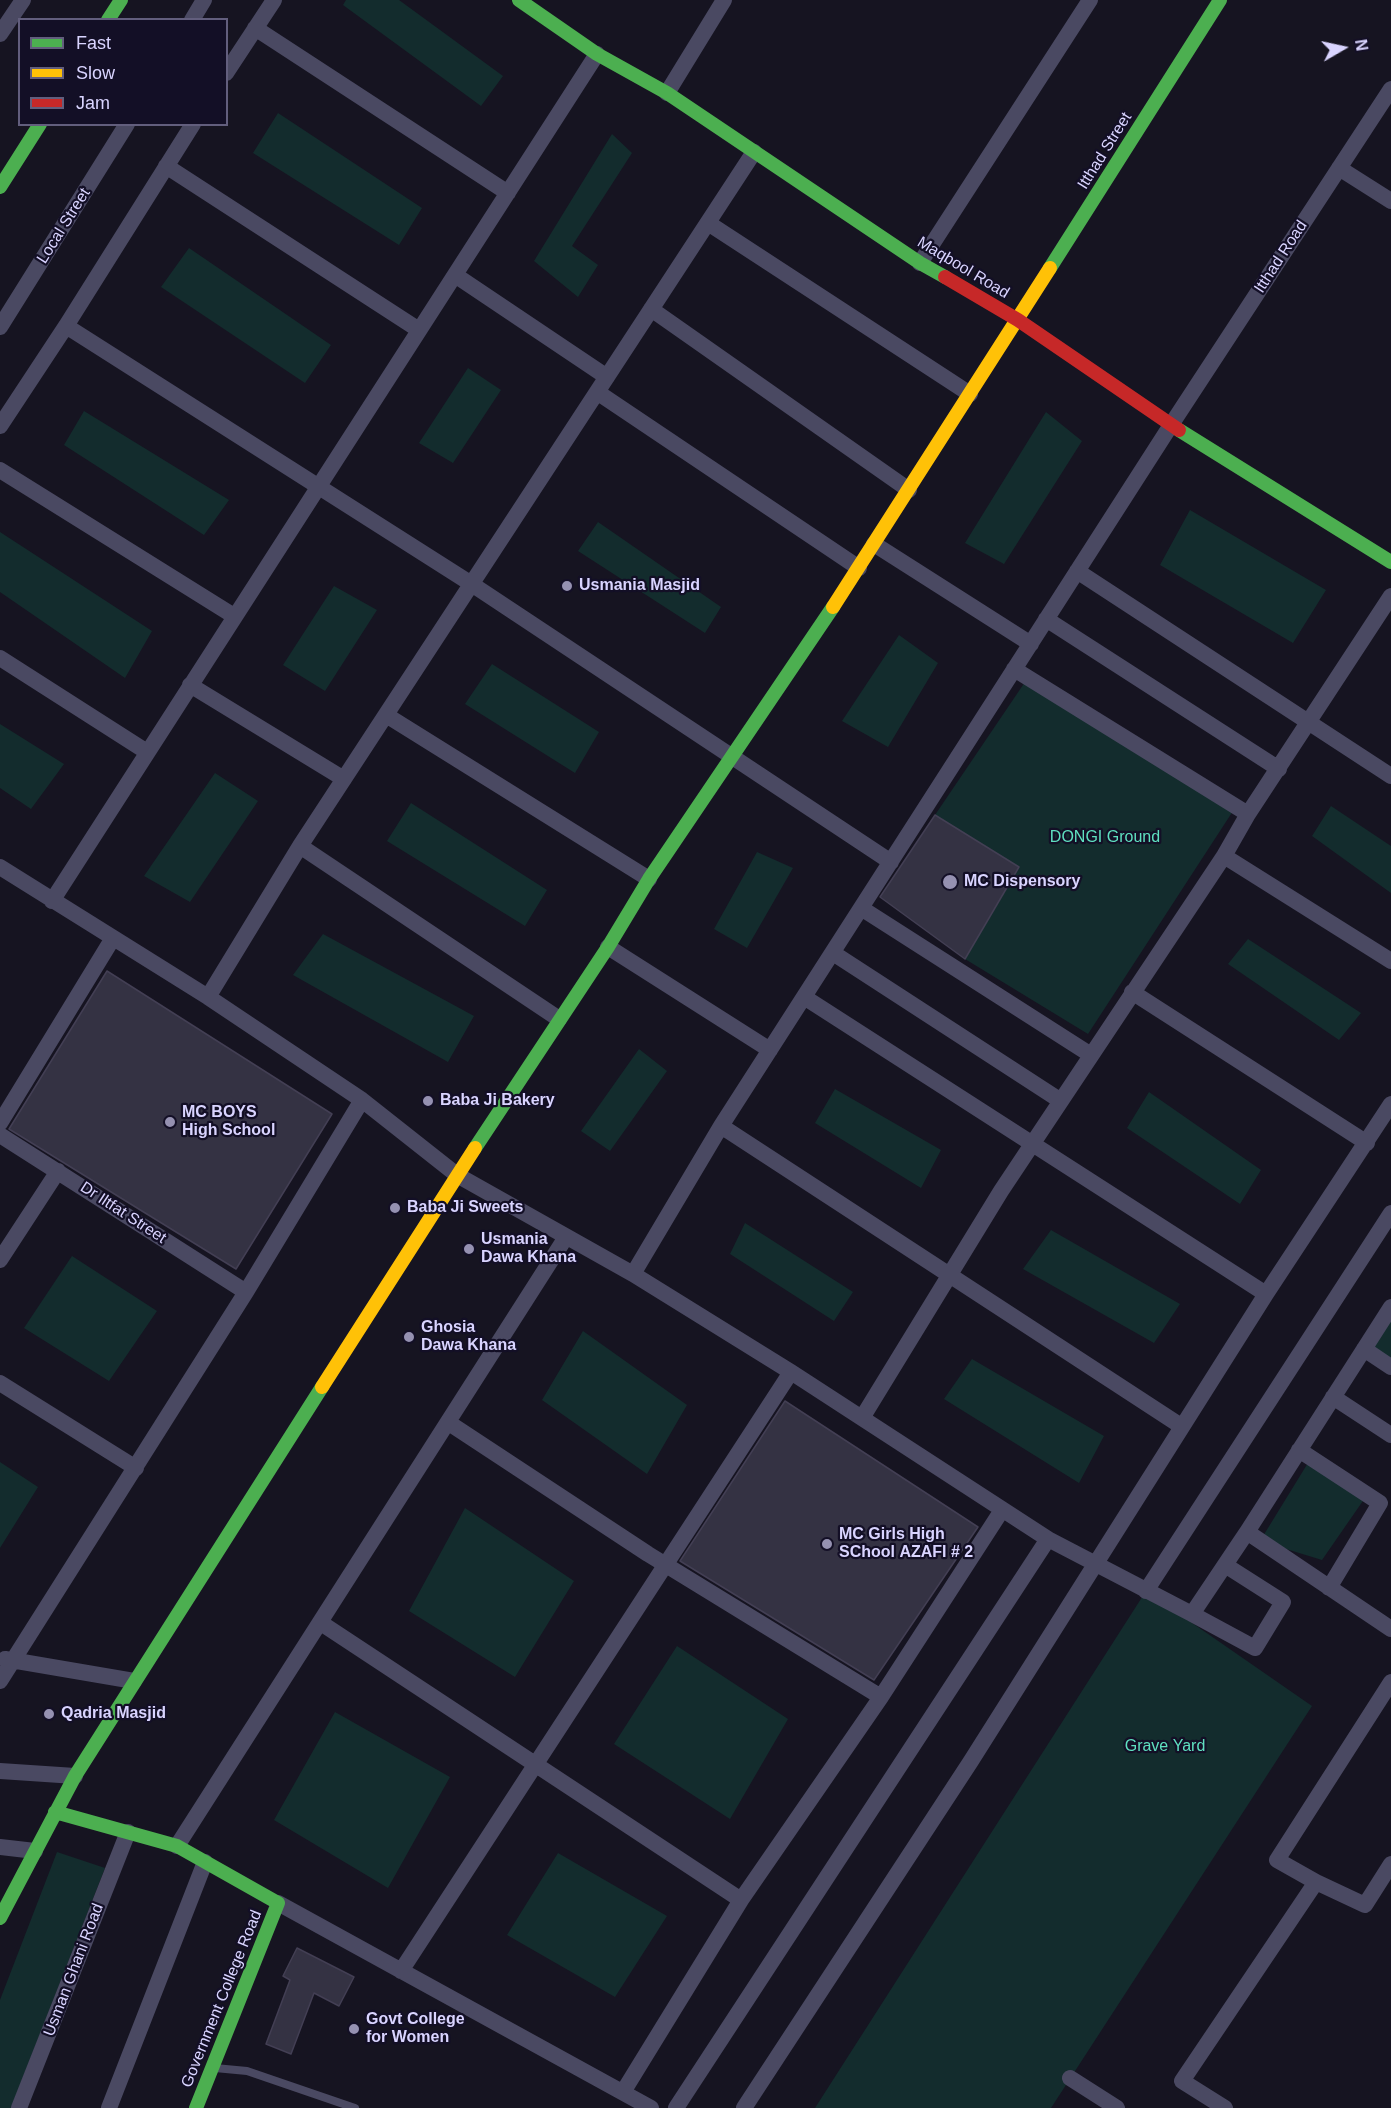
<!DOCTYPE html>
<style>
body{margin:0}
#map{position:relative;width:1391px;height:2108px;overflow:hidden;background:#161421;font-family:Arial,sans-serif}
canvas{display:block}
.legend{position:absolute;left:18px;top:18px;width:210px;height:108px;box-sizing:border-box;background:#130f26;border:2px solid #625e7d;margin:0;padding:8px 10px;list-style:none;font-size:18px;color:#d9d4ff}
.legend li{display:flex;align-items:center;gap:12px;height:30px}
.legend b{width:30px;border:2px solid #625e7d}
.north{position:absolute;left:1313px;top:18px;width:60px;height:60px;-webkit-text-stroke:4px #130f26;paint-order:stroke;rotate:81deg;font-size:16px;font-weight:700;line-height:24px;text-align:center;color:#d9d4ff}
.north::after{content:'';display:block;margin:auto;width:21px;height:27px;background:#d9d4ff;clip-path:polygon(50% 0,100% 100%,50% 72%,0 100%)}
</style>
<div id="map">
<canvas width="1391" height="2108"></canvas>
<ul class="legend">
<li><b style="height:8px;background:#4caf50"></b>Fast</li>
<li><b style="height:8px;background:#ffc107"></b>Slow</li>
<li><b style="height:8px;background:#c62828"></b>Jam</li>
</ul>
<div class="north">N</div>
</div>
<script>
const ctx = document.querySelector('canvas').getContext('2d');
ctx.lineJoin = 'round';
function fillPath(path, color) { ctx.fillStyle = color; ctx.fill(path, 'evenodd'); }
function stroke(path, color, width, dash) { ctx.strokeStyle = color; ctx.lineWidth = width; ctx.lineCap = dash ? 'butt' : 'round'; ctx.setLineDash(dash || []); ctx.stroke(path); }
function write(font, color, halo, rows, align = 'center') {
  ctx.font = font + ' Arial,sans-serif'; ctx.lineWidth = 4.5; ctx.setLineDash([]); ctx.textBaseline = 'middle'; ctx.strokeStyle = halo; ctx.fillStyle = color; for (const [text, x, y, turn = 0] of rows) {
    ctx.save(); ctx.translate(x, y); ctx.rotate((+turn || 0) * Math.PI / 180); ctx.textAlign = isNaN(turn) ? turn : align; if (halo) ctx.strokeText(text, 0, 0); ctx.fillText(text, 0, 0); ctx.restore();
  }
}
fillPath(new Path2D(`
 M346,0H399L503,76L481,106L343,5Z
 M278,113L422,208L399,245L253,153Z
 M612,134L632,153L572,246L598,265L578,297L534,261Z
 M189,248L331,345L305,383L161,287Z
 M468,368L501,390L453,463L419,443Z
 M84,411L229,500L204,535L64,445Z
 M1046,412L1082,441L1004,564L965,543Z
 M1190,510L1326,590L1293,643L1160,565Z
 M598,522L721,607L705,633L578,551Z
 M0,532L152,631L125,678L0,592Z
 M334,586L377,610L325,691L283,665Z
 M899,635L938,663L888,747L842,721Z
 M492,664L599,732L575,773L465,704Z
 M1025,682L1233,811L1088,1034L965,959L1019,868L935,815Z
 M0,724L64,764L31,809L0,788Z
 M215,773L258,801L190,902L144,876Z
 M411,803L547,890L525,926L387,841Z
 M1331,806L1391,846V893L1312,836Z
 M757,852L793,868L747,948L714,929Z
 M323,934L474,1016L448,1062L293,975Z
 M1248,939L1361,1013L1339,1040L1228,964Z
 M639,1049L667,1071L610,1151L581,1131Z
 M835,1089L941,1150L921,1188L815,1123Z
 M1149,1092L1261,1170L1240,1204L1127,1128Z
 M745,1223L853,1292L834,1321L730,1254Z
 M1051,1230L1180,1304L1154,1343L1023,1269Z
 M72,1256L157,1311L109,1381L24,1328Z
 M1391,1307V1367L1364,1349Z
 M583,1331L687,1405L647,1474L542,1400Z
 M972,1359L1104,1436L1079,1483L944,1399Z
 M1311,1458L1367,1495L1322,1560L1260,1541Z
 M0,1462L38,1487L0,1548Z
 M465,1508L574,1581L515,1677L409,1611Z
 M1146,1591L1312,1706L1051,2108H815Z
 M677,1646L788,1719L730,1819L614,1744Z
 M335,1712L450,1777L388,1888L274,1820Z
 M57,1852L105,1868L11,2108H0V2000Z
 M558,1853L667,1916L615,1997L507,1935Z`), '#132c2d');
const building = new Path2D(`
 M935,815L1019,867L965,959L880,897Z
 M107,971L332,1114L236,1269L9,1129Z
 M785,1401L978,1527L874,1680L680,1561Z
 M297,1948L354,1977L339,2006L314,1993L291,2054L266,2044L290,1980L283,1976Z`);
fillPath(building, '#343243');
stroke(building, '#433f54', 1.5);
stroke(new Path2D(`
 M215,2068L247,2071L355,2108`), '#4a4962', 8);
stroke(new Path2D(`
 M192,20L204,0
 M255,28L508,193
 M0,34L23,0
 M226,73L274,0
 M667,93L724,0
 M166,166L419,330
 M1339,168L1391,201
 M708,223L970,394
 M920,263L1090,0
 M455,275L607,377
 M651,309L909,490
 M66,326L470,583L891,862
 M0,327L127,124
 M597,392L859,568
 M0,426L66,326L193,124
 M0,470L234,616
 M874,544L1031,644
 M1077,571L1391,776
 M1046,619L1279,769
 M0,658L147,752
 M1014,669L1248,814
 M190,685L344,779
 M386,715L649,879
 M300,846L559,1019
 M1224,856L1391,961
 M0,867L208,997L362,1100L457,1175L633,1274L721,1126L1171,425L1391,89
 M52,901L597,54
 M861,908L1091,1055
 M608,947L770,1050
 M833,953L1061,1101
 M1132,992L1367,1143
 M208,997L300,846L754,152
 M804,997L1266,1294
 M0,1123L113,938
 M721,1126L1181,1426
 M0,1135L246,1292
 M0,1260L58,1171
 M633,1274L791,1372L1048,1539L1192,1614L1247,1532L1391,1629
 M1364,1349L1391,1367
 M0,1383L136,1468
 M1333,1397L1391,1435
 M862,1418L1001,1191L1224,856L1248,814L1391,596
 M449,1423L648,1554L881,1697
 M1299,1450L1380,1503L1329,1588
 M1247,1532L1391,1307
 M1146,1591L1391,1213
 M1192,1614L1255,1648L1283,1602L1225,1565
 M321,1623L741,1900
 M5,1659L134,1681
 M0,1681L246,1292L362,1100
 M0,1771L75,1776
 M177,1846L566,1237
 M0,1847L35,1851
 M1316,1882L1277,1860L1391,1682
 M278,1903L651,2108
 M401,1971L791,1372
 M1070,2078L1117,2108
 M623,2092L741,1900L881,1697L1002,1510
 M19,2108L128,1832
 M109,2108L205,1862
 M676,2108L1048,1539
 M744,2108L971,1761L1266,1294L1391,1104
 M1225,2108L1182,2081L1316,1882L1365,1905L1391,1864`), '#4a4962', 16);
stroke(new Path2D(`
 M519,0L597,54L667,93L920,263L945,277
 M108,20L121,0
 M0,187L40,124
 M1050,268L1220,0
 M1179,430L1391,562
 M475,1148L608,947L649,879L833,607
 M55,1812L177,1846L278,1903L196,2108
 M0,1918L75,1776L322,1387`), '#4caf50', 14);
stroke(new Path2D(`
 M833,607L1050,268
 M322,1387L475,1148`), '#ffc107', 14);
stroke(new Path2D(`
 M945,277L1018,320L1179,430`), '#c62828', 14);
for (const [x, y, r, color] of [
 [567,586,6,"#9591b1"],
 [950,882,8,"#9591b1"],
 [428,1101,6,"#9591b1"],
 [170,1122,6,"#9591b1"],
 [395,1208,6,"#9591b1"],
 [469,1249,6,"#9591b1"],
 [409,1337,6,"#9591b1"],
 [827,1544,6,"#9591b1"],
 [49,1714,6,"#9591b1"],
 [354,2029,6,"#9591b1"]
]) { const dot = new Path2D(); dot.arc(x, y, r, 0, 2 * Math.PI); ctx.fillStyle = color; ctx.fill(dot); stroke(dot, '#130f26', 2); }
write('16px', '#d9d4ff', '#130f26', [
 ["Itthad Street",1105,151,-58],
 ["Local Street",64,226,-58],
 ["Itthad Road",1281,257,-57],
 ["Maqbool Road",963,268,31],
 ["Dr Iltfat Street",123,1213,33],
 ["Usman Ghani Road",74,1970,-69],
 ["Government College Road",222,1999,-68]
]);
write('bold 16px', '#d9d4ff', '#130f26', [
 ["Usmania Masjid",579,586],
 ["MC Dispensory",964,882],
 ["Baba Ji Bakery",440,1101],
 ["MC BOYS",182,1113],
 ["High School",182,1131],
 ["Baba Ji Sweets",407,1208],
 ["Usmania",481,1240],
 ["Dawa Khana",481,1258],
 ["Ghosia",421,1328],
 ["Dawa Khana",421,1346],
 ["MC Girls High",839,1535],
 ["SChool AZAFI # 2",839,1553],
 ["Qadria Masjid",61,1714],
 ["Govt College",366,2020],
 ["for Women",366,2038]
], 'left');
write('16px', '#5fe0c0', '#130f26', [
 ["DONGI Ground",1105,838],
 ["Grave Yard",1165,1747]
]);
</script>
